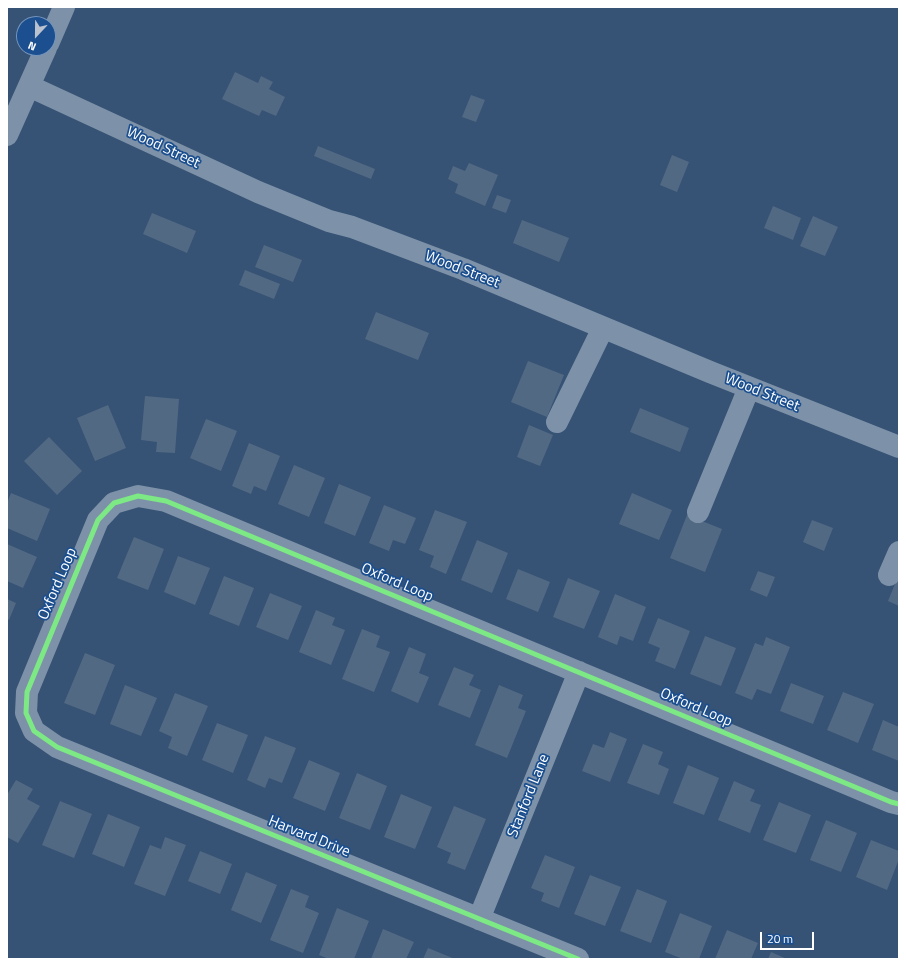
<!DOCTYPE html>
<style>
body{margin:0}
#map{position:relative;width:906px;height:966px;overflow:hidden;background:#365274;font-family:"Titillium Web",sans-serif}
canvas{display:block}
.frame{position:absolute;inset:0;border:8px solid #fff;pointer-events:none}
.north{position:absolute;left:16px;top:16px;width:40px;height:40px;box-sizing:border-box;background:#1b4f8f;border:1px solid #7695bc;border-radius:50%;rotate:202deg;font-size:11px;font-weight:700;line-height:16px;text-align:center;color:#fff}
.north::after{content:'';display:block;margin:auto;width:14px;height:18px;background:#b9c2ce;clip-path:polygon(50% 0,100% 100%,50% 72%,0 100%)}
.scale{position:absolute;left:760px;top:932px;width:54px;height:18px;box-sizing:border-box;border:2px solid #fff;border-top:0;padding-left:5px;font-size:12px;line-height:14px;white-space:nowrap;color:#fff;-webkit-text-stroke:3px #1b4f8f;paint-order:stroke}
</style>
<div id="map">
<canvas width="906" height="966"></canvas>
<div class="frame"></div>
<div class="north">N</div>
<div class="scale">20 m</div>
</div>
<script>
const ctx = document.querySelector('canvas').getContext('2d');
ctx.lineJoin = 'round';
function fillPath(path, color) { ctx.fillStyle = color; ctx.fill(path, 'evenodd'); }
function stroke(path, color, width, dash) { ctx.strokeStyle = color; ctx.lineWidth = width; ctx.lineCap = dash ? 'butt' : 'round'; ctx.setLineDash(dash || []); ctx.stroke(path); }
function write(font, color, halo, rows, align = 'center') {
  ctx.font = font + ' "Titillium Web",sans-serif'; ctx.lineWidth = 3.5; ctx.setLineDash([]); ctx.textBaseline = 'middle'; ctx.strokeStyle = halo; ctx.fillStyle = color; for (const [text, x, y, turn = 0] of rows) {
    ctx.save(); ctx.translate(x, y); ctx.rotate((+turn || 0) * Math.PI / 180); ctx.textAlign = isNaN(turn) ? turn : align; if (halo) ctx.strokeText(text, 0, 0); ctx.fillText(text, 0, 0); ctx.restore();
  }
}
fillPath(new Path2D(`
 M235,72L258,83L261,76L273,82L269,89L285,97L276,116L262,110L259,116L222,99Z
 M471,95L485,100L476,122L462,117Z
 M318,146L375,169L371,179L314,156Z
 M672,155L689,162L677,192L660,185Z
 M469,163L498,175L485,206L455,193L458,184L448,179L453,166L465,171Z
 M497,195L511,200L506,213L492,208Z
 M773,206L801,218L793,240L764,228Z
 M152,213L196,231L187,253L143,234Z
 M813,216L838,227L825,256L800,246Z
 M522,220L569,238L559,262L513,243Z
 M264,245L302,260L293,282L255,267Z
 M245,270L280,284L274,299L239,285Z
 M376,312L429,333L418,360L365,339Z
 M528,361L564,375L547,417L511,402Z
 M145,396L179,399L175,453L156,452L157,442L141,440Z
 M108,405L126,448L95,461L77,418Z
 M640,408L689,428L680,452L630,432Z
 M206,419L237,431L221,471L190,458Z
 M529,425L553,435L540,466L517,457Z
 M49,437L82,471L57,495L24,461Z
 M249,443L280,456L266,491L254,486L251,494L232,486Z
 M294,465L325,478L309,517L278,504Z
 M339,484L371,497L355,536L324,523Z
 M11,493L50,509L37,541L7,528V503Z
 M632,493L672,510L659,540L619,524Z
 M384,505L416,518L405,544L393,540L389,551L369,543Z
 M435,510L467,522L446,574L430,567L434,556L419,550Z
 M687,515L722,529L705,572L670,558Z
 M812,520L833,528L824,551L803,542Z
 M134,537L164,549L148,590L117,578Z
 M477,540L508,553L492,593L461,580Z
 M7,544L37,557L23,588L7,581Z
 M178,556L210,568L195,605L164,592Z
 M518,569L550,582L538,612L506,599Z
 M758,571L775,577L767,597L750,590Z
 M899,574V606L888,601Z
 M224,576L254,588L239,626L209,614Z
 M568,578L600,591L584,629L553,617Z
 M270,593L302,606L288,640L256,627Z
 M615,594L646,607L633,641L620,636L617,645L598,637Z
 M7,599L16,603L9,620L7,619Z
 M316,610L335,618L332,625L345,630L331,665L299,652Z
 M658,618L690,631L675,669L655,661L660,648L648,643Z
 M362,629L380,636L376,647L390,652L374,692L342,679Z
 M705,636L736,648L721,686L690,674Z
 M766,637L790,647L771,694L757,689L752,700L735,693L755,643L763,646Z
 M409,647L426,654L419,673L429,677L418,703L391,691Z
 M85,653L115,665L95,715L64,703Z
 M454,667L474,675L469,685L481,690L470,718L438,705Z
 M791,683L824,696L813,724L780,711Z
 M125,685L157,698L141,736L110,724Z
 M499,685L523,695L518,708L526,711L507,758L475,745Z
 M843,692L874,704L858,743L827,730Z
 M175,693L208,706L187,756L168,748L172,737L159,731Z
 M883,720L899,727V761L872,750Z
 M217,723L248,735L233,773L202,760Z
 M610,732L627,739L610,782L582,771L593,744L604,748Z
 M265,736L296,748L282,783L269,778L265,788L247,780Z
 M643,744L663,752L658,764L669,769L659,795L627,783Z
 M309,760L340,773L325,811L293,798Z
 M688,765L719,778L704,815L673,803Z
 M357,773L387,786L370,830L339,818Z
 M16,780L33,789L27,799L40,806L18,843L7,837V795Z
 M734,781L755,790L750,801L761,805L750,833L718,820Z
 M401,794L432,807L415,849L384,837Z
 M60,801L92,814L74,858L42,845Z
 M779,802L811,815L796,853L763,840Z
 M454,806L486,819L465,870L447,863L451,853L437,847Z
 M108,814L140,827L124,867L92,854Z
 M826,820L857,833L841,872L810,860Z
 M165,837L186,845L165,896L134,884L150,845L161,849Z
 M871,840L899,851V859L887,890L856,877Z
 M200,851L232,864L220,894L188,881Z
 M545,855L575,867L559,908L541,901L544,893L531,888Z
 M246,872L277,885L261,923L231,910Z
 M590,875L621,887L605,926L574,914Z
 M291,889L309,896L305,907L319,913L303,953L270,940Z
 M637,889L667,901L651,943L620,931Z
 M337,908L369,921L354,959H329L319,955Z
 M680,913L712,926L699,959H683L665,952Z
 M383,929L414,942L406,959H371Z
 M727,930L758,943L751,959H715Z
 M428,948L455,959H423Z
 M771,952L787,959H768Z`), '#526984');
stroke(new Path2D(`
 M48,44L64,7
 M29,86L258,192L329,221L352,227L463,269L710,372L899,447
 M7,135L46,48
 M557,422L603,328
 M698,512L749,388
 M889,575L899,552
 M479,919L579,672
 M578,959L57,747L34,731L26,713L27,692L98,520L114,503L138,496L166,501L891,802L899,804`), '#7d92a8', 22);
stroke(new Path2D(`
 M578,959L57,747L34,731L26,713L27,692L98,520L114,503L138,496L166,501L891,802L899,804`), '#7ce984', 5);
write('15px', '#fff', '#1b4f8f', [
 ["Wood Street",163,148,25],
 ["Wood Street",462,270,21],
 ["Wood Street",762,393,22],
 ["Oxford Loop",397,583,23],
 ["Oxford Loop",58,584,-67],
 ["Oxford Loop",696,708,23],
 ["Stanford Lane",529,796,-68],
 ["Harvard Drive",309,837,22]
]);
</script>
